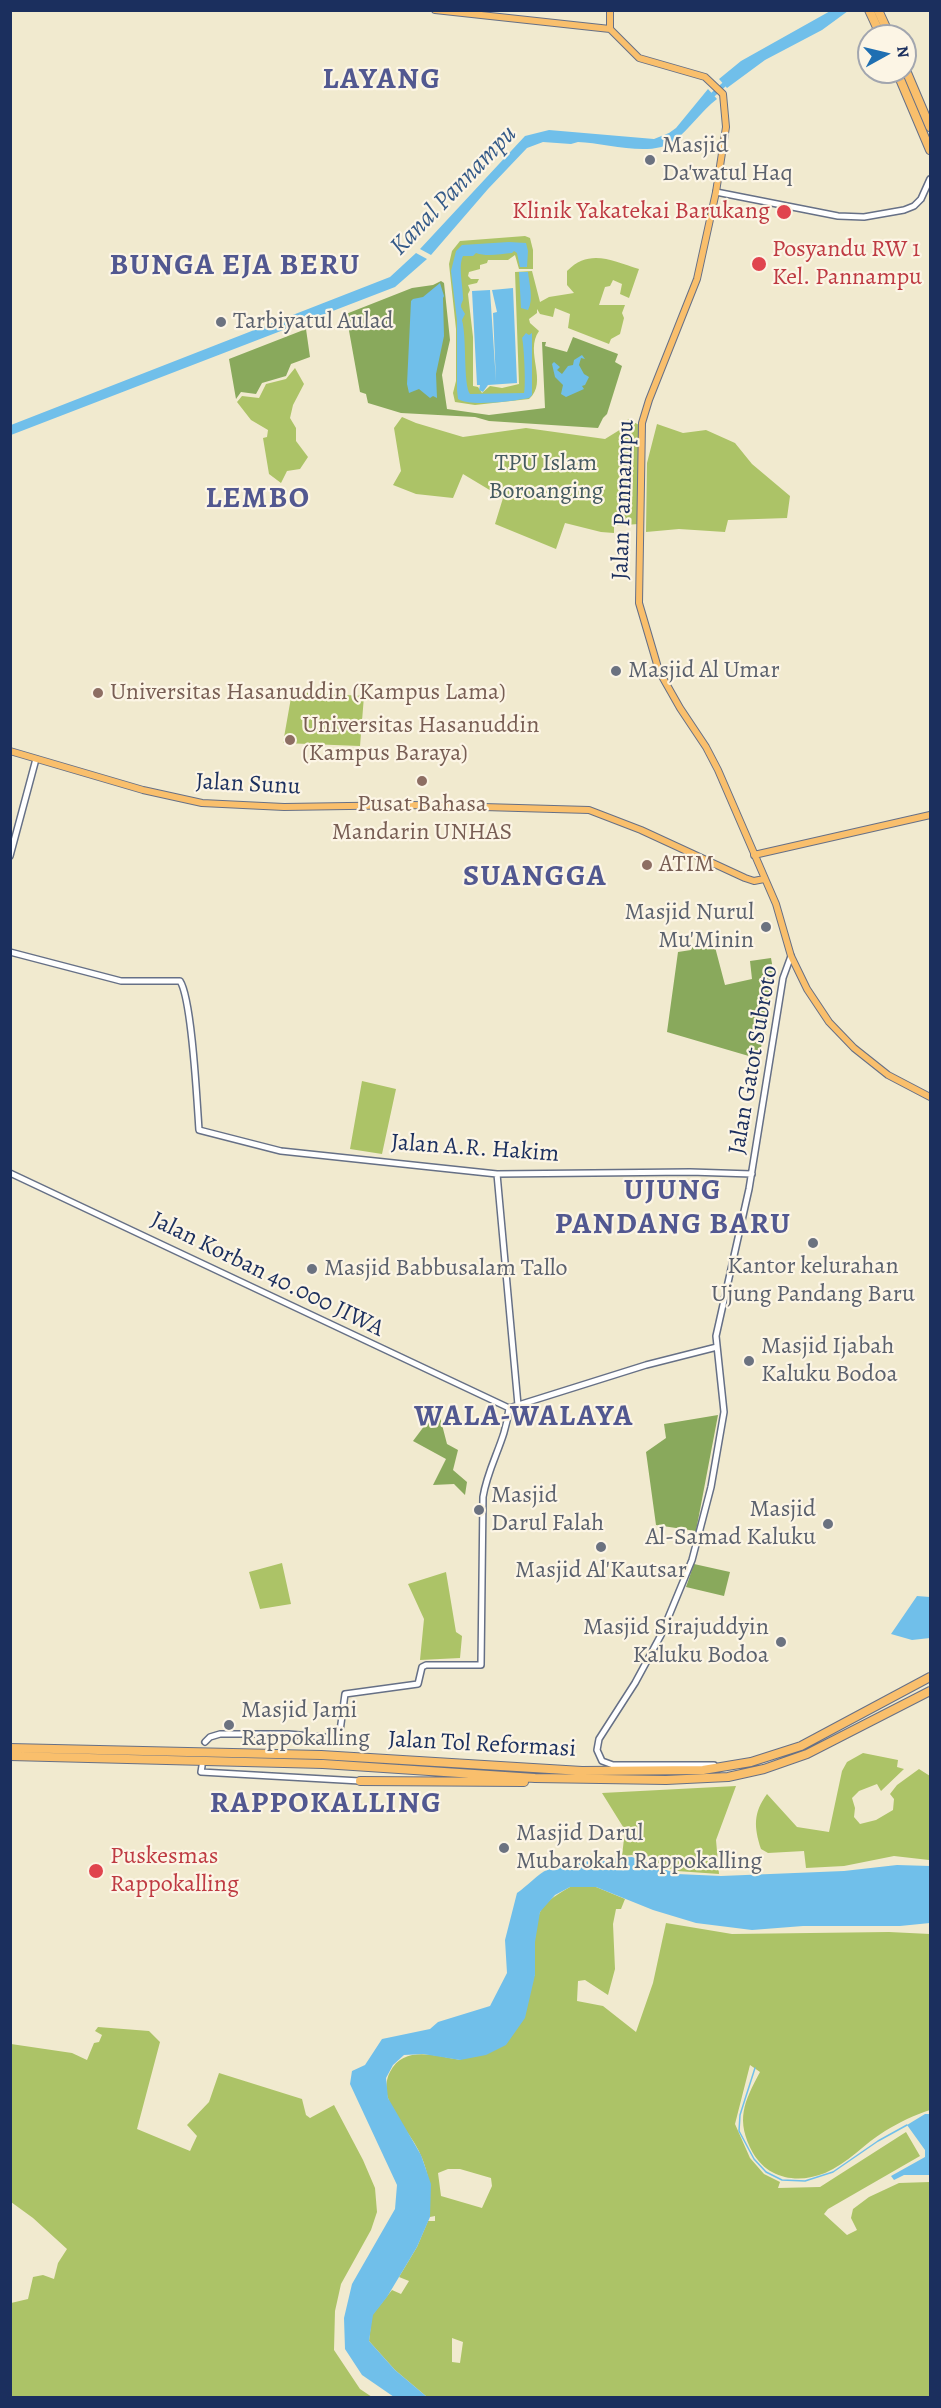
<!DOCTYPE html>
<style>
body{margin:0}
#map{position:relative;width:941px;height:2408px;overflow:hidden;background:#f1eacf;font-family:Alegreya,serif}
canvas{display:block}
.frame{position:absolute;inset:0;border:12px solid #1b2f5e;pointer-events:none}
.north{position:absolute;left:857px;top:24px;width:60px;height:60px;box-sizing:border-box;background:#fcf5e5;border:2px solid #a2a6af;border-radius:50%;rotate:82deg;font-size:16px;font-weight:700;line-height:24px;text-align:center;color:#1b2f5e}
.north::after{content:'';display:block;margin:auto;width:21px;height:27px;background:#1f6fb2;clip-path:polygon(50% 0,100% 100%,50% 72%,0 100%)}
</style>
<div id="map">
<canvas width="941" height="2408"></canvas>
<div class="frame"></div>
<div class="north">N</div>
</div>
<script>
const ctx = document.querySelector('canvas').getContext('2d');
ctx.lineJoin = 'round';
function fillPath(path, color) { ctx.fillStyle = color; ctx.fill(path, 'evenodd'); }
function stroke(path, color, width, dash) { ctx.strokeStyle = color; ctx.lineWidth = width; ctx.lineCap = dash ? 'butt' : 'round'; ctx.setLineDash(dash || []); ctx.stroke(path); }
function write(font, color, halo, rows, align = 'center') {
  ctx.font = font + ' Alegreya,serif'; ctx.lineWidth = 4.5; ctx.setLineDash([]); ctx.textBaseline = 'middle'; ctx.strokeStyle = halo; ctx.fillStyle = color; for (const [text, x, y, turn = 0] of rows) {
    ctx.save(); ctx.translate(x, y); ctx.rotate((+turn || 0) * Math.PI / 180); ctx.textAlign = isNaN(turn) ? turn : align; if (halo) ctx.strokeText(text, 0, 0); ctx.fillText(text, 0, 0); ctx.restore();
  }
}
fillPath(new Path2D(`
 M525,236L530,238L533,250V269H519L515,255L508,260H488L487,263L480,265V269L469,272L468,276L471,279H479L477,283L468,285L470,290L468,294L473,337V386L478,387L482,393L490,386L502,388L519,384L515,272L532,271L540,302L549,297L574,293L567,285V271C590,248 612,261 639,269L629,298L620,294L622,284L613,280L610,286L605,287L599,305H625L622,313L624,318L620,334L611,339L609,344L568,328L570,314L555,308L553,317L540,314L537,309V313L529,319L530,323L539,331C524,352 549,382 529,399L475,405L455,402L453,393L456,381V329L449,264L452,251L460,241Z
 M295,368L304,384L293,405L290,418L296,428V441L308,457L300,469L287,471L281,483L269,474L263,438L267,437L268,430L251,420L237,402L242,396L259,398L266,384L286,379Z
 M402,417L416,423L463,437L526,428L605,439L626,426L628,419L639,425L638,524L614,526V533L601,532L565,523L556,549L495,524L503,498L463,474L453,498L416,494L393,485L401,471L394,428Z
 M657,424L683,433L706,430L735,443L752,464L790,496L787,518L728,520L725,532L679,529L646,532L647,463Z
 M292,692L364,696L360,746L283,743Z
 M362,1081L396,1089L382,1154L350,1149Z
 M282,1563L291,1604L260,1609L249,1572Z
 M446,1572L456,1632L462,1636L460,1658L420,1660L424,1619L408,1584Z
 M863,1753L898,1760L897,1767L904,1769L881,1791L877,1784L859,1791L852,1798L855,1808L854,1817L860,1824L876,1820L893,1810L894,1799L890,1794L897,1785L919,1769L930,1776V1856L929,1860L894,1856L844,1866L806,1868L804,1851L768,1853L761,1849C754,1827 753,1813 767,1794L797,1827L829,1832L842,1771L847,1762Z
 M736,1786L716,1840L719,1874L677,1871L632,1855L622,1856L625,1830L602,1793Z
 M570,1887H596L625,1899L621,1909H616L613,1924L615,1969L608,1995L585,1980L578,1981L577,2001L603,2006L636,2032L653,1983L666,1923L732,1934L889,1932L930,1934V2110C914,2115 900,2122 885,2131C865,2143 847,2164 825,2173C798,2184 768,2179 753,2153C735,2120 744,2102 760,2072L750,2065L735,2124L750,2158L764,2174L780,2182L778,2188L820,2187L906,2132L920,2156L828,2209L824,2214L847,2235L857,2230L851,2218L853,2209L869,2197L899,2183L930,2182V2397H427L395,2370L369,2341L372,2315L392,2290L401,2294L409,2281L399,2277L417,2247L428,2221H435V2216L430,2217C430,2193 431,2181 422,2158C414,2137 395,2120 388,2098C385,2090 386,2079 390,2072C404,2045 435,2056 460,2060L535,1975C535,1958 533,1928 540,1912C546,1900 560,1893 570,1887ZM448,2169H460L491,2178L492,2186L482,2208L441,2196L438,2173ZM452,2338L463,2342L460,2363L452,2362Z
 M98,2027L149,2031L160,2042L137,2129L190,2151L197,2136L187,2125L209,2102L219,2073L302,2099L306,2115L310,2118L334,2105L363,2160L375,2188L377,2212L371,2230L341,2284L335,2311L334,2350L360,2389L372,2397H11V2303L28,2299L33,2277L43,2275L54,2279L58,2263L67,2249L33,2218L11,2202V2044L72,2053L87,2060L94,2043L99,2042L102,2035L95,2031Z`), '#acc367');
fillPath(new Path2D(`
 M441,281L444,283L450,340L442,375L447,409L489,415L545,408L542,342H546L545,346L567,352L573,337L618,354L615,362L622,366L607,414L603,418L598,428L489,421L475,417L401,413L368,403L366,394L360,392L346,314L412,288L433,285Z
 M306,329L310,357L291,364L286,376L262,383L256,394L241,392L236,399L229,359Z
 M698,938L715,947L725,985L752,979L750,961L771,958L774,975L759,1059L667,1032L678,952L691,950Z
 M427,1412L440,1417L447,1444L458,1450L453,1470L467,1482L465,1495L454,1484L433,1485L446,1459L413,1441L425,1425Z
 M718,1415L696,1531L656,1525L646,1452L666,1438L664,1424Z
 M694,1564L730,1572L724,1596L686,1587Z`), '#89a95c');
fillPath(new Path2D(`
 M832,10L848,11L822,30L765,60L727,88L719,79L741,61Z
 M708,89L717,99C701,111 690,129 674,141C652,158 606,143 578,142L571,144L543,142L527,148L488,189L431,255L420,249L525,136L549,130L654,139L669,133L676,128Z
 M509,242L526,243L528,251L527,267H520L517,253L514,251L512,253C500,254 487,257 476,253L473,256H463C458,266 463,286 463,297C464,300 461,303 461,306C461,309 464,311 465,314L462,320C467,338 463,384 470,394L524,393C526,387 524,344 522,338L526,333L529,335L532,333V395L529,398C514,401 469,407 458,399L457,390V321L451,271L456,251L462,245Z
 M416,253L427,259L395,287L11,435V425L390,277Z
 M519,272H528C529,283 534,299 528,310L521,308Z
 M440,283L444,296L443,298L444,336L436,374L437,398L433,396L430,398L419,389L409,393L407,384L411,301L413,299L423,297Z
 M513,288L517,383L488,385L483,392L479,390L480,385H477L472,291L490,290L496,382L493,313L497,312L492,290Z
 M582,355L585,359L581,358L579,365L584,374L589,377L585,385L582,386L584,389L566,397L561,394L563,385L555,377L552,364L554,362L560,367L557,370L562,374L568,366L573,365L574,360Z
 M917,1596L930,1597V1638L912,1640L891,1634Z
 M632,1857L677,1874L721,1876L844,1871L897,1865L930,1866V1923L900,1926H803L752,1930L696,1923L653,1910L596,1887H570L555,1895L540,1912L535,1942V1975L525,2018L506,2045L486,2055L460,2060L423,2054L404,2055L393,2065L386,2078L388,2098L421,2155L431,2184L430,2217L417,2247L387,2297L373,2315L369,2341L395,2370L427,2397H394L362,2375L345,2349L344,2318L352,2284L395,2209L397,2185L350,2084L352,2071L365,2065L382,2039L430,2029L438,2022L490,2006L507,1973L505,1940L517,1893C526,1887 539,1873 547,1870C563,1863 612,1858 632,1857Z
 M925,2114H930V2175H904L894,2180L891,2176L925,2157V2150L907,2125Z`), '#70bfea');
stroke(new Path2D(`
 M755,2068L740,2115L739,2131L754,2159L766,2172L782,2180L805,2181L833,2172L878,2141L907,2125`), '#70bfea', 1.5);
stroke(new Path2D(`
 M708,99L728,81`), '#70bfea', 5);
const minor = new Path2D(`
 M716,192L838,216L864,217L904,210L914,206L921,199L930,179
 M10,856L36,759
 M10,952L121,981H180C192,999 197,1102 199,1130L281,1151L497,1174L690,1172L752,1174
 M10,1173L509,1408
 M497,1174L518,1405
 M509,1408L646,1365L717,1347
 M205,1742L210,1737L220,1734H288L335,1738L340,1731L345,1694L418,1684L422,1667L426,1665H481L483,1497C488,1465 506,1441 509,1408
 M714,1765H613L602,1761L597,1750L599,1739L635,1683L661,1635L692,1560L711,1487L724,1412L716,1336L749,1189L783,978L791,956
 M202,1766L201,1772L360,1781`);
const major = new Path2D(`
 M435,10L610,29L639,58L705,77L723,94L726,127L716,192L697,279L649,400L642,423L639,603L659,671L680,708L706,747L718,770L776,904L791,956L807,989L829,1022L854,1048L888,1075L930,1097
 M610,29V10
 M10,751L143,790L202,803L284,807L413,805L589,810L641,830L745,878L754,881L764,879
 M754,855L930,815`);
const highway = new Path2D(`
 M869,10L881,36
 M878,10L890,36
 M905,68L930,127
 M897,72L930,150
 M10,1748L321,1755L582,1771L703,1770L751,1762L801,1746L930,1677
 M10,1756L323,1764L535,1778L666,1780L728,1777L764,1769L807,1754L930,1691
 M360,1781L524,1782`);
stroke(minor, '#667086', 8);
stroke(major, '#667086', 8);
stroke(highway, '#667086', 10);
stroke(minor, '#fff', 5);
stroke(major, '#f9bf6c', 6);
stroke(highway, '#f9bf6c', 8);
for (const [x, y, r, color] of [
 [650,160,6,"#6b7280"],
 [784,212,8,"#e0444e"],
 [759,264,8,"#e0444e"],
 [221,322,6,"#6b7280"],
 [616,671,6,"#6b7280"],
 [98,693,6,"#8d6e63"],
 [290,740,6,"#8d6e63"],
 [422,781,6,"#8d6e63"],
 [647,865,6,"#8d6e63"],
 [766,927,6,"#6b7280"],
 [813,1243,6,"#6b7280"],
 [312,1269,6,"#6b7280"],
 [749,1361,6,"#6b7280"],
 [479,1510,6,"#6b7280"],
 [828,1524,6,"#6b7280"],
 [601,1547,6,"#6b7280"],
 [781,1642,6,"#6b7280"],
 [229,1725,6,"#6b7280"],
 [504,1848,6,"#6b7280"],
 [96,1871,8,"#e0444e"]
]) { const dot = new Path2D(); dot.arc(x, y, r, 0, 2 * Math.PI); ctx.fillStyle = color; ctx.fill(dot); stroke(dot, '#fcf5e5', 2); }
write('24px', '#5b616d', '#fcf5e5', [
 ["Masjid",662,146],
 ["Da'watul Haq",662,174],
 ["Tarbiyatul Aulad",233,322],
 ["Masjid Al Umar",628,671],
 ["Masjid Nurul",754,913,"right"],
 ["Mu'Minin",754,941,"right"],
 ["Kantor kelurahan",813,1267,"center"],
 ["Ujung Pandang Baru",813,1295,"center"],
 ["Masjid Babbusalam Tallo",324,1269],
 ["Masjid Ijabah",761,1347],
 ["Kaluku Bodoa",761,1375],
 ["Masjid",491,1496],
 ["Darul Falah",491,1524],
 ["Masjid",816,1510,"right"],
 ["Al-Samad Kaluku",816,1538,"right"],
 ["Masjid Al'Kautsar",601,1571,"center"],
 ["Masjid Sirajuddyin",769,1628,"right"],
 ["Kaluku Bodoa",769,1656,"right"],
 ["Masjid Jami",241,1711],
 ["Rappokalling",241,1739],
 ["Masjid Darul",516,1834],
 ["Mubarokah Rappokalling",516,1862]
], 'left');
write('24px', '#be3a42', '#fcf5e5', [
 ["Klinik Yakatekai Barukang",770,212,"right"],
 ["Posyandu RW 1",772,250],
 ["Kel. Pannampu",772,278],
 ["Puskesmas",110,1857],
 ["Rappokalling",110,1885]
], 'left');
write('24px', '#465b61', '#fcf5e5', [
 ["TPU Islam",546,464],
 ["Boroanging",546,492]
]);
write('24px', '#1b2f5e', '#fcf5e5', [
 ["Jalan Pannampu",624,500,-88],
 ["Jalan Sunu",248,785,3],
 ["Jalan Gatot Subroto",754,1060,-80],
 ["Jalan A.R. Hakim",475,1149,4],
 ["Jalan Korban 40.000 JIWA",267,1275,26],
 ["Jalan Tol Reformasi",482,1745,3]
]);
write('24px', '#785e54', '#fcf5e5', [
 ["Universitas Hasanuddin (Kampus Lama)",110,693],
 ["Universitas Hasanuddin",302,726],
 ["(Kampus Baraya)",302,754],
 ["Pusat Bahasa",422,805,"center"],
 ["Mandarin UNHAS",422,833,"center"],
 ["ATIM",659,865]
], 'left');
write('italic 26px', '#355a88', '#fcf5e5', [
 ["Kanal Pannampu",454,191,-46]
]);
ctx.letterSpacing = '1.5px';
write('bold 30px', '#525890', '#fcf5e5', [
 ["LAYANG",382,81],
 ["BUNGA EJA BERU",235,267],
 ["LEMBO",258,500],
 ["SUANGGA",535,878],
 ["UJUNG",673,1192],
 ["PANDANG BARU",673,1226],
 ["WALA-WALAYA",524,1418],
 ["RAPPOKALLING",326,1805]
]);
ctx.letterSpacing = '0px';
</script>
